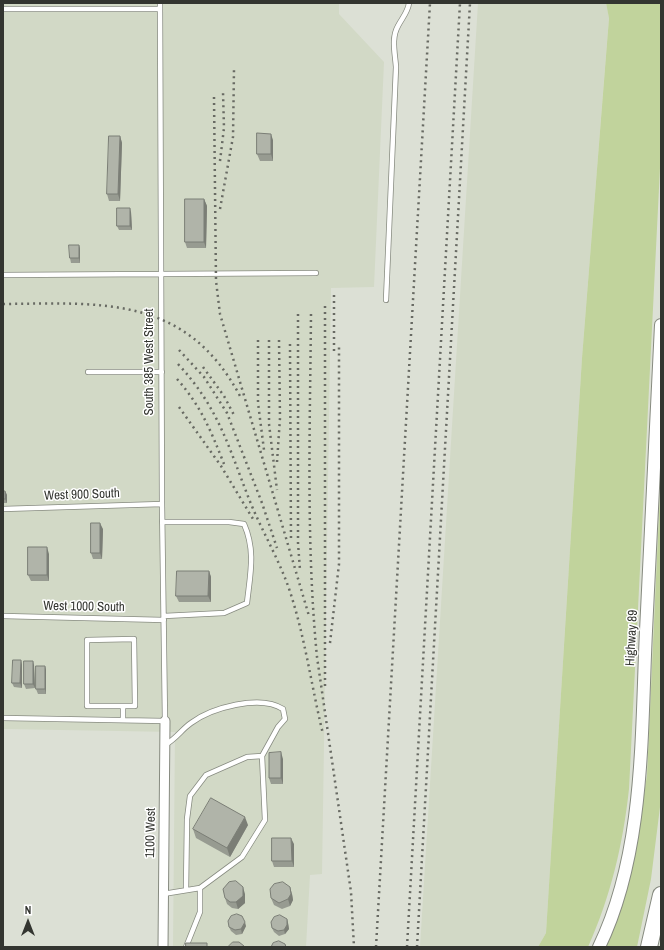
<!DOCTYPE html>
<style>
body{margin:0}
#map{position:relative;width:664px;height:950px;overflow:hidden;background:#dce0d5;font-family:"Archivo Narrow",sans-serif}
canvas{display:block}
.frame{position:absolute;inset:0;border:4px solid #333530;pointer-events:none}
.north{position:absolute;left:8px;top:902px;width:40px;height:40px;-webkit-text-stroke:3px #fff;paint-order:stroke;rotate:0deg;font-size:11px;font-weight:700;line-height:16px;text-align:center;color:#333530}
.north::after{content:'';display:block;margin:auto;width:14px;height:18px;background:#333530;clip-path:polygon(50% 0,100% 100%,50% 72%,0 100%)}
</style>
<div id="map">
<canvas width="664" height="950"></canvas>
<div class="frame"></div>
<div class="north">N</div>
</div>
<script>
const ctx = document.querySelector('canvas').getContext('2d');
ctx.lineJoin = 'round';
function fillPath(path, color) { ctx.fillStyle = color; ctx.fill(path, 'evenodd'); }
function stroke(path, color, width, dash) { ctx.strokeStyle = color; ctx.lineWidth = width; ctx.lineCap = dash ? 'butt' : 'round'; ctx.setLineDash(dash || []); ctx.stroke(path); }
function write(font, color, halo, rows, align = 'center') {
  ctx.font = font + ' "Archivo Narrow",sans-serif'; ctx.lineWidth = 3; ctx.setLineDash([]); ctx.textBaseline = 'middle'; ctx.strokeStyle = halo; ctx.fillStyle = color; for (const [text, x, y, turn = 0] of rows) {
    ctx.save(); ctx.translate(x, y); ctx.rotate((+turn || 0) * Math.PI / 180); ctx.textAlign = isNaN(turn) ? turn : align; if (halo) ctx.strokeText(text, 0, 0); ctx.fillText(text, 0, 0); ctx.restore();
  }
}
fillPath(new Path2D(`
 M3,3H339V14L384,62L374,287L331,288L322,874L310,875L306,947H173L175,732L3,729Z
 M478,3H606L609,17L582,358L546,933L538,947H420Z`), '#d2d9c6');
fillPath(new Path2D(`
 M606,3H660L661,16V148L629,789C623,844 611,896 588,947H538L546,933L582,358L609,18Z
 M661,470L660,807L651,879L637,947H605L620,912L635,853L647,775Z`), '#c1d39c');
const service = new Path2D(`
 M3,9H160
 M3,275L316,273
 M386,300L396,67C395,53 391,38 398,26C402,18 408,12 409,3
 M88,372H162
 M3,509L162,504
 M162,522H229L244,524C256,551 250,575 247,603L224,613L164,616
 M3,616L164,620
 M3,718L165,721L162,504L160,3
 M123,720V706H135L134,639L87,640V706H123
 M186,889L187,819L190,796L206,775L247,757L262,756
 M163,894L200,888L242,857L265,820L262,756L278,727L285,719L283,709C260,694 211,708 191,723C181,730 177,738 165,745
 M186,947L200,912V888`);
const minor = new Path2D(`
 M163,947L165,721`);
const secondary = new Path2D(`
 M599,947C645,852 641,734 646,631C651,529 656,427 661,325`);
const motorway = new Path2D(`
 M649,947L661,895`);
stroke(service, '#878b80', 6);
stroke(minor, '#878b80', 11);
stroke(secondary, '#878b80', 14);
stroke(motorway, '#878b80', 18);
stroke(service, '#fff', 4.5);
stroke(minor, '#fff', 9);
stroke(secondary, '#fff', 12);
stroke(motorway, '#fff', 16);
stroke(new Path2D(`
 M214,97L216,281L220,314L309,616
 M220,161L224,128L223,92
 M220,209L233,137L234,69
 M334,295V353
 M3,304C102,303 186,295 240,396
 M325,306V686
 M298,314V543L300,570
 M311,314C310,428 306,544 317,657L351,892L354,947
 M258,340V403L264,450
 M269,340V424L277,490
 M290,344L291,542
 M179,350L204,377L227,413L262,503L277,548
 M178,364C218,407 228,445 249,499C262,532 282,564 292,598C306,643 312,689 323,734
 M203,367L224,396L234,415
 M177,379C201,406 211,431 224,464
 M179,407L221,466L253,519
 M277,462L280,418L279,340
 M330,643L339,564V346
 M376,947L430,3
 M407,947L460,3
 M417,947L470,3`), '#686a63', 2.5, [2, 4]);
fillPath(new Path2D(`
 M120,136L122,143L120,201H109L107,194Z
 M273,140V161H260L257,154Z
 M204,199L207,206L206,248H187L185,242Z
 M131,212L132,230H119L117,226Z
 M79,245L80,249V263H71L70,258Z
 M3,491H5L7,495V503H3Z
 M103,529L102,559H93L91,553Z
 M49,554V581H31L28,575Z
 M209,571L211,577V602H179L176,596Z
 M21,660L22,665V688L14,687L12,683Z
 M34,665L35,688L26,689L24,684Z
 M45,666L46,670V694H38L36,689Z
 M283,759V784H271L269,778Z
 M248,825L230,857L196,838L193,829Z
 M294,844V867H274L272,861Z
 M245,894V903L238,909L232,908L227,904L225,898Z
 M292,894L293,900L290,906L282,909L274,905L271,898Z
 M287,919L288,923L289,929L285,934L279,936L274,932L272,928Z
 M246,926L242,934L236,935L231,931L229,927Z`), '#979b91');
fillPath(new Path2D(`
 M271,134L273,140V161L271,154Z
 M120,136L122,143L120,201L118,194Z
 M204,199L207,206L206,248L204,242Z
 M130,208L131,212L132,230L130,226Z
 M79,245L80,249V263L79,258Z
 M5,491L7,495V503L5,499Z
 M100,523L103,529L102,559L100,553Z
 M47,547L49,554V581L47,575Z
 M209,571L211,577V602L208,596Z
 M21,660L22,665V688L20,683Z
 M33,661L34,665L35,688L33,684Z
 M45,666L46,670V694L45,689Z
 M281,752L283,759V784L281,778Z
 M245,817L248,825L230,857L227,848Z
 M291,838L294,844V867L292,861Z
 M243,887L245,894V903L238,909L236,902Z
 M290,887L292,894L293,900L290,906L288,899Z
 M287,919L288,923L289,929L285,934L284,930Z
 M245,922L246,926L242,934L241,929Z`), '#7b7e76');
const building = new Path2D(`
 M257,133L271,134V154H257Z
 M109,136H120L118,194H107Z
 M185,199H204V242H185Z
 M117,208H130V226H117Z
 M69,245H79V258H70Z
 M3,491H5V499H3Z
 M91,523H100V553H91Z
 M28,547H47V575H28Z
 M177,571H209L208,596H176Z
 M13,660H21L20,683H12Z
 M24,661H33V684H24Z
 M36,666H45V689H36Z
 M281,752V778H269V753Z
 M211,798L245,817L227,848L193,829Z
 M272,838H291L292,861H272Z
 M236,881L243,887V896L236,902H230L225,898L223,889L229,882Z
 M283,882L290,887L291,894L288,899L279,903L271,898L270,889L274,884Z
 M237,914L242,916L245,922L241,929L235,930L229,927L228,921L231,916Z
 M280,915L287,919V925L284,930L278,931L272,928L271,922L274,917Z
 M279,941L285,944L286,947H271L273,943Z
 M233,942H239L244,946V947H228Z
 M186,943H207V947H186Z`);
fillPath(building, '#b0b4a9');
stroke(building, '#7b7e76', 1);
write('13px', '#333530', '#fff', [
 ["South 385 West Street",150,362,-90],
 ["West 900 South",82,495,-2],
 ["West 1000 South",84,607,1],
 ["Highway 89",632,638,-87],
 ["1100 West",151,833,-89]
]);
</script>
